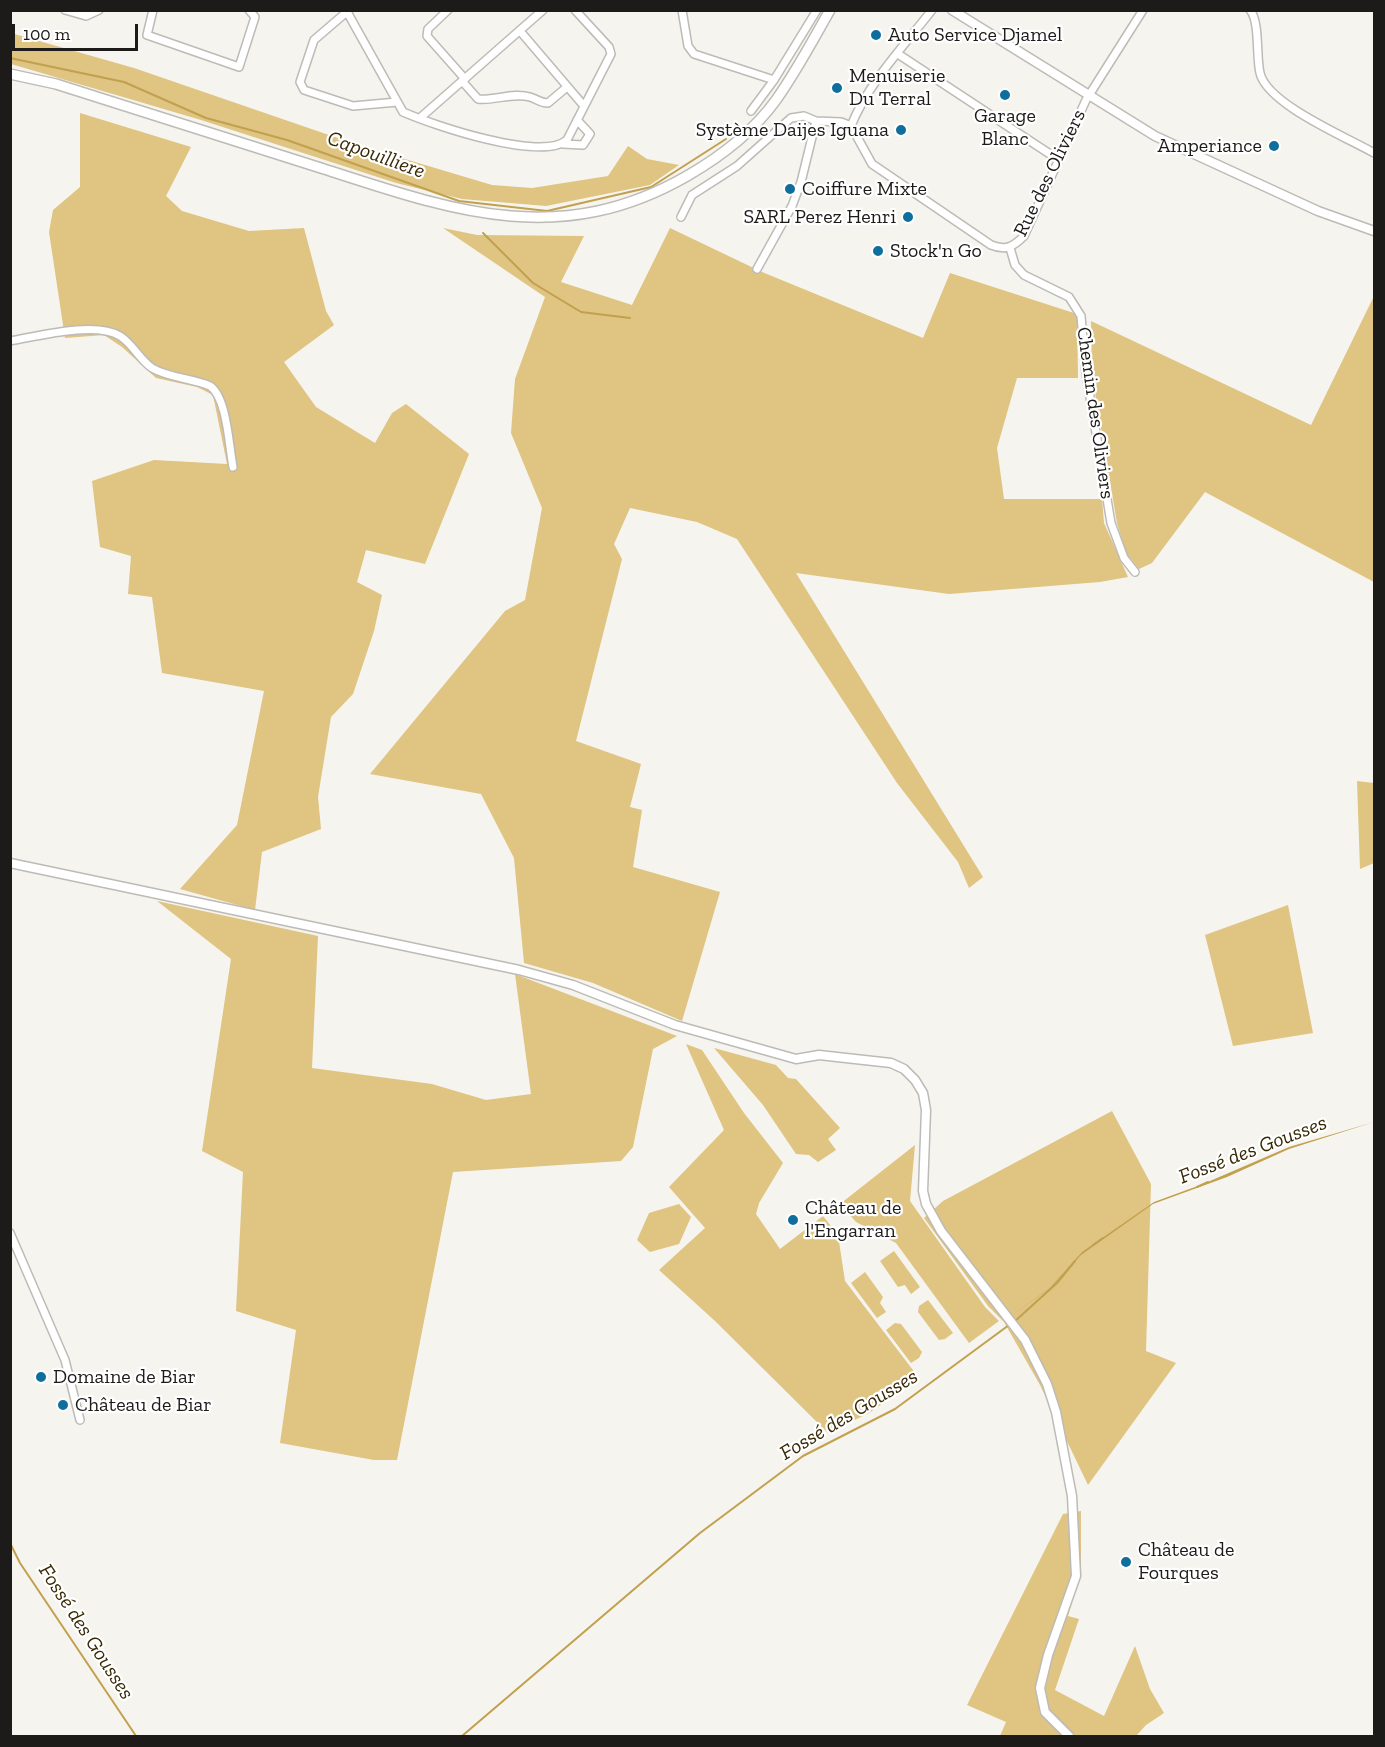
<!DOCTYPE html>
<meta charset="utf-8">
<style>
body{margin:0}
#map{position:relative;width:1385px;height:1747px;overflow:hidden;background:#f6f4ee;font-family:"Zilla Slab",serif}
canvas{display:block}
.frame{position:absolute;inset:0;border:12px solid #1c1b19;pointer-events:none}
.scale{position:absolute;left:12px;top:24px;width:126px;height:27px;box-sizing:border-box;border:3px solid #1c1b19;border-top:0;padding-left:8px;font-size:18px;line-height:21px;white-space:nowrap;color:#1c1b19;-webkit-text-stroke:4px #fff;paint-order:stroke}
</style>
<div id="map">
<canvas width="1385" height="1747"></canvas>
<div class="frame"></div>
<div class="scale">100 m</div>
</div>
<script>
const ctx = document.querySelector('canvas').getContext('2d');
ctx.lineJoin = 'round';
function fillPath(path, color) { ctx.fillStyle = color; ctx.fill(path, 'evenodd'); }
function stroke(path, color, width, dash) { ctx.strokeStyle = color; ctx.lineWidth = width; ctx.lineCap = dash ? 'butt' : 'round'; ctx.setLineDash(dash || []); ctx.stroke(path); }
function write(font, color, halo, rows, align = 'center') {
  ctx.font = font + ' "Zilla Slab",serif'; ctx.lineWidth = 4.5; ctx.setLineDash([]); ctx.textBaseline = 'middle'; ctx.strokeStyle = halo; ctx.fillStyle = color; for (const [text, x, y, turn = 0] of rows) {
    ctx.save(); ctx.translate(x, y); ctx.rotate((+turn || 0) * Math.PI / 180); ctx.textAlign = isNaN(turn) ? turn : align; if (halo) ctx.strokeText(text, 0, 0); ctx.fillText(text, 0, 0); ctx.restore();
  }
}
fillPath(new Path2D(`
 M11,33L134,68L358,145L492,185L532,188L608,176L628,146L647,159L679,165L650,185L546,206L462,199L396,183L201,120L11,64Z
 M80,113L191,147L166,196L182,211L249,231L304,228L326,311L334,325L284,362L316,407L375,443L392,413L406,404L469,454L425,564L366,550L357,582L382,595L374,631L353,694L331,717L318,797L321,829L262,852L255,910L180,889L237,825L264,691L162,673L152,597L128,594L131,556L100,547L92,481L154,460L227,464L213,395L197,387L156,378L122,347L104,335L65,338L49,232L53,210L80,187Z
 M443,228L477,235L584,236L561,282L632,305L670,228L762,272L923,338L950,273L1077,314L1078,378H1017L997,448L1004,499H1102L1104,523L1128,577L1100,582L949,594L796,573L983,877L969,888L958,862L897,783L737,539L697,522L630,508L614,544L622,559L576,741L641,764L630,807L642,810L633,867L720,892L682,1021L593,983L524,963L514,858L481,794L370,774L505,611L525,600L542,508L511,433L515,379L545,297Z
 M1374,296V582L1205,492L1152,563L1139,569L1126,553L1117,523L1092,375L1091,321L1311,425Z
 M1357,781L1374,783V863L1360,869Z
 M157,901L318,936L312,1068L432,1084L486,1100L531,1094L515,974L677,1036L653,1049L633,1147L621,1161L453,1172L397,1460H374L280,1443L296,1330L236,1311L243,1172L202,1151L231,959Z
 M1288,905L1313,1033L1233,1046L1205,935Z
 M686,1044L702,1050L744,1113L783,1163L759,1203L756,1214L780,1249L823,1216L838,1235L845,1281L919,1378L869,1413L828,1433L715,1321L659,1270L705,1228L669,1187L724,1130Z
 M714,1048L776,1065L788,1078L796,1079L840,1128L828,1139L836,1150L818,1162L809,1155L796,1154L763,1105Z
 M1112,1111L1151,1184L1146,1351L1176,1363L1088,1485L1040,1385L1004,1322L988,1306L924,1218L943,1201Z
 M915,1145L910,1201L985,1307L999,1321L969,1343L896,1243L856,1222L840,1204Z
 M679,1204L691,1217L679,1244L650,1252L637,1240L649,1213Z
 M894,1251L920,1287L911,1294L905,1285L898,1287L880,1261Z
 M865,1272L883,1297L880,1303L886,1312L877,1318L851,1283Z
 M928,1300L953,1333L945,1339L939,1340L918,1312L919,1306Z
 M895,1323L901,1324L922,1352L919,1358L911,1363L886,1330Z
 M1081,1511V1573L1068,1616L1079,1619L1055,1690L1104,1716L1135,1646L1150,1689L1164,1713L1146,1725L1136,1736H1000L1006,1722L967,1705L1063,1514Z`), '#dfc482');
fillPath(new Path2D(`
 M1374,1122L1289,1149L1227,1177L1153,1204L1081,1255L1052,1287L1012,1315L1050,1288L1082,1252L1154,1202L1203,1184L1289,1147Z`), '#c1a04e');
stroke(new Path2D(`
 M10,58L124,82L206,118L287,140L459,201L547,211L651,187L726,139
 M483,233L533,283L581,312L630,318
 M1197,1187L1208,1182
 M1093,1245L1103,1238
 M1014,1322L1057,1283L1075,1261
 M10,1543L20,1563L136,1736
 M462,1736L700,1533L803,1456L895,1409L1009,1325`), '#c1a04e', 2);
const minor = new Path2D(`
 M65,10L86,16L99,10
 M153,10L147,35L239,67L255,17L249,10
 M346,10L403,112C433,125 541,162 567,140L611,54L609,47L575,10
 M349,10L314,40L300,82L304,90L353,106L397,102
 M448,10L428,29L427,36L465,79
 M682,10L688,46L694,54L774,80
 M1250,10C1260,21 1256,57 1260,73C1267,104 1346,137 1374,153
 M520,31L584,106
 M898,54L1059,160
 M462,81L478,99C494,101 513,92 530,97C537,99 540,103 548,103L567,87
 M751,111L774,80L817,10
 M420,118L543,10
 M851,126L872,164L991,245C1006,251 1013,247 1024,236L1086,100L1143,10
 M851,126C868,83 904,46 932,10
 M563,144L583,145L590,134L577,120
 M681,217L692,195L737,166L791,118L804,116L816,121L841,122L851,126
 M1010,248L1015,265L1024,275L1069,297L1081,316L1086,373L1111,523L1124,558L1135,572
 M757,269L792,206L801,182L816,121
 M10,341C39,336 95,321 120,336C133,344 139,359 152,368C169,378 192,378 210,386C227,397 229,447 233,467
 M10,1233L65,1360L80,1420`);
const tertiary = new Path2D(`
 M952,10L1155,136L1318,211L1374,231
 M10,863L519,970L573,985L675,1025L796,1059L819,1055L891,1063L904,1069L915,1080L923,1093L926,1110L923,1191L926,1204L941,1231L1025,1340L1047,1384L1056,1412L1072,1496L1076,1576L1048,1655L1040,1688L1045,1712L1069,1736`);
const secondary = new Path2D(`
 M10,74L56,84C145,112 235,141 324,169C453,211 560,249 687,176C720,157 753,132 776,100C796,72 813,40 830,10`);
stroke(minor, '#bdbbb6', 10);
stroke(tertiary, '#bdbbb6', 11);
stroke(secondary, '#bdbbb6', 12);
stroke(minor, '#fff', 7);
stroke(tertiary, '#fff', 8);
stroke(secondary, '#fff', 9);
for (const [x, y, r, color] of [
 [876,35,6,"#0f6e9c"],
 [837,88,6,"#0f6e9c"],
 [1005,95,6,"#0f6e9c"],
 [901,130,6,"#0f6e9c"],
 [1274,146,6,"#0f6e9c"],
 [790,189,6,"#0f6e9c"],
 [908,217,6,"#0f6e9c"],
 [878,251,6,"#0f6e9c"],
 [793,1220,6,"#0f6e9c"],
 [41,1377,6,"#0f6e9c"],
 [63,1405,6,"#0f6e9c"],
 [1126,1562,6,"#0f6e9c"]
]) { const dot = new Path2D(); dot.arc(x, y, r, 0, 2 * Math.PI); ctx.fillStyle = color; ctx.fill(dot); stroke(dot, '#fff', 2); }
write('20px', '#1c1b19', '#fff', [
 ["Auto Service Djamel",888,35],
 ["Menuiserie",849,76],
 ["Du Terral",849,99],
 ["Garage",1005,116,"center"],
 ["Blanc",1005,139,"center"],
 ["Système Daijes Iguana",889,130,"right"],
 ["Amperiance",1262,146,"right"],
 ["Coiffure Mixte",802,189],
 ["SARL Perez Henri",896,217,"right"],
 ["Stock'n Go",890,251],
 ["Château de",805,1208],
 ["l'Engarran",805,1231],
 ["Domaine de Biar",53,1377],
 ["Château de Biar",75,1405],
 ["Château de",1138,1550],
 ["Fourques",1138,1573]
], 'left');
write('20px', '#1c1b19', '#fff', [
 ["Rue des Oliviers",1050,173,-64],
 ["Chemin des Oliviers",1095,413,82]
]);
write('italic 21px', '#382a05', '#fff', [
 ["Capouilliere",376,155,20],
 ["Fossé des Gousses",1253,1150,-21],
 ["Fossé des Gousses",849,1415,-31],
 ["Fossé des Gousses",86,1632,57]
]);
</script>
